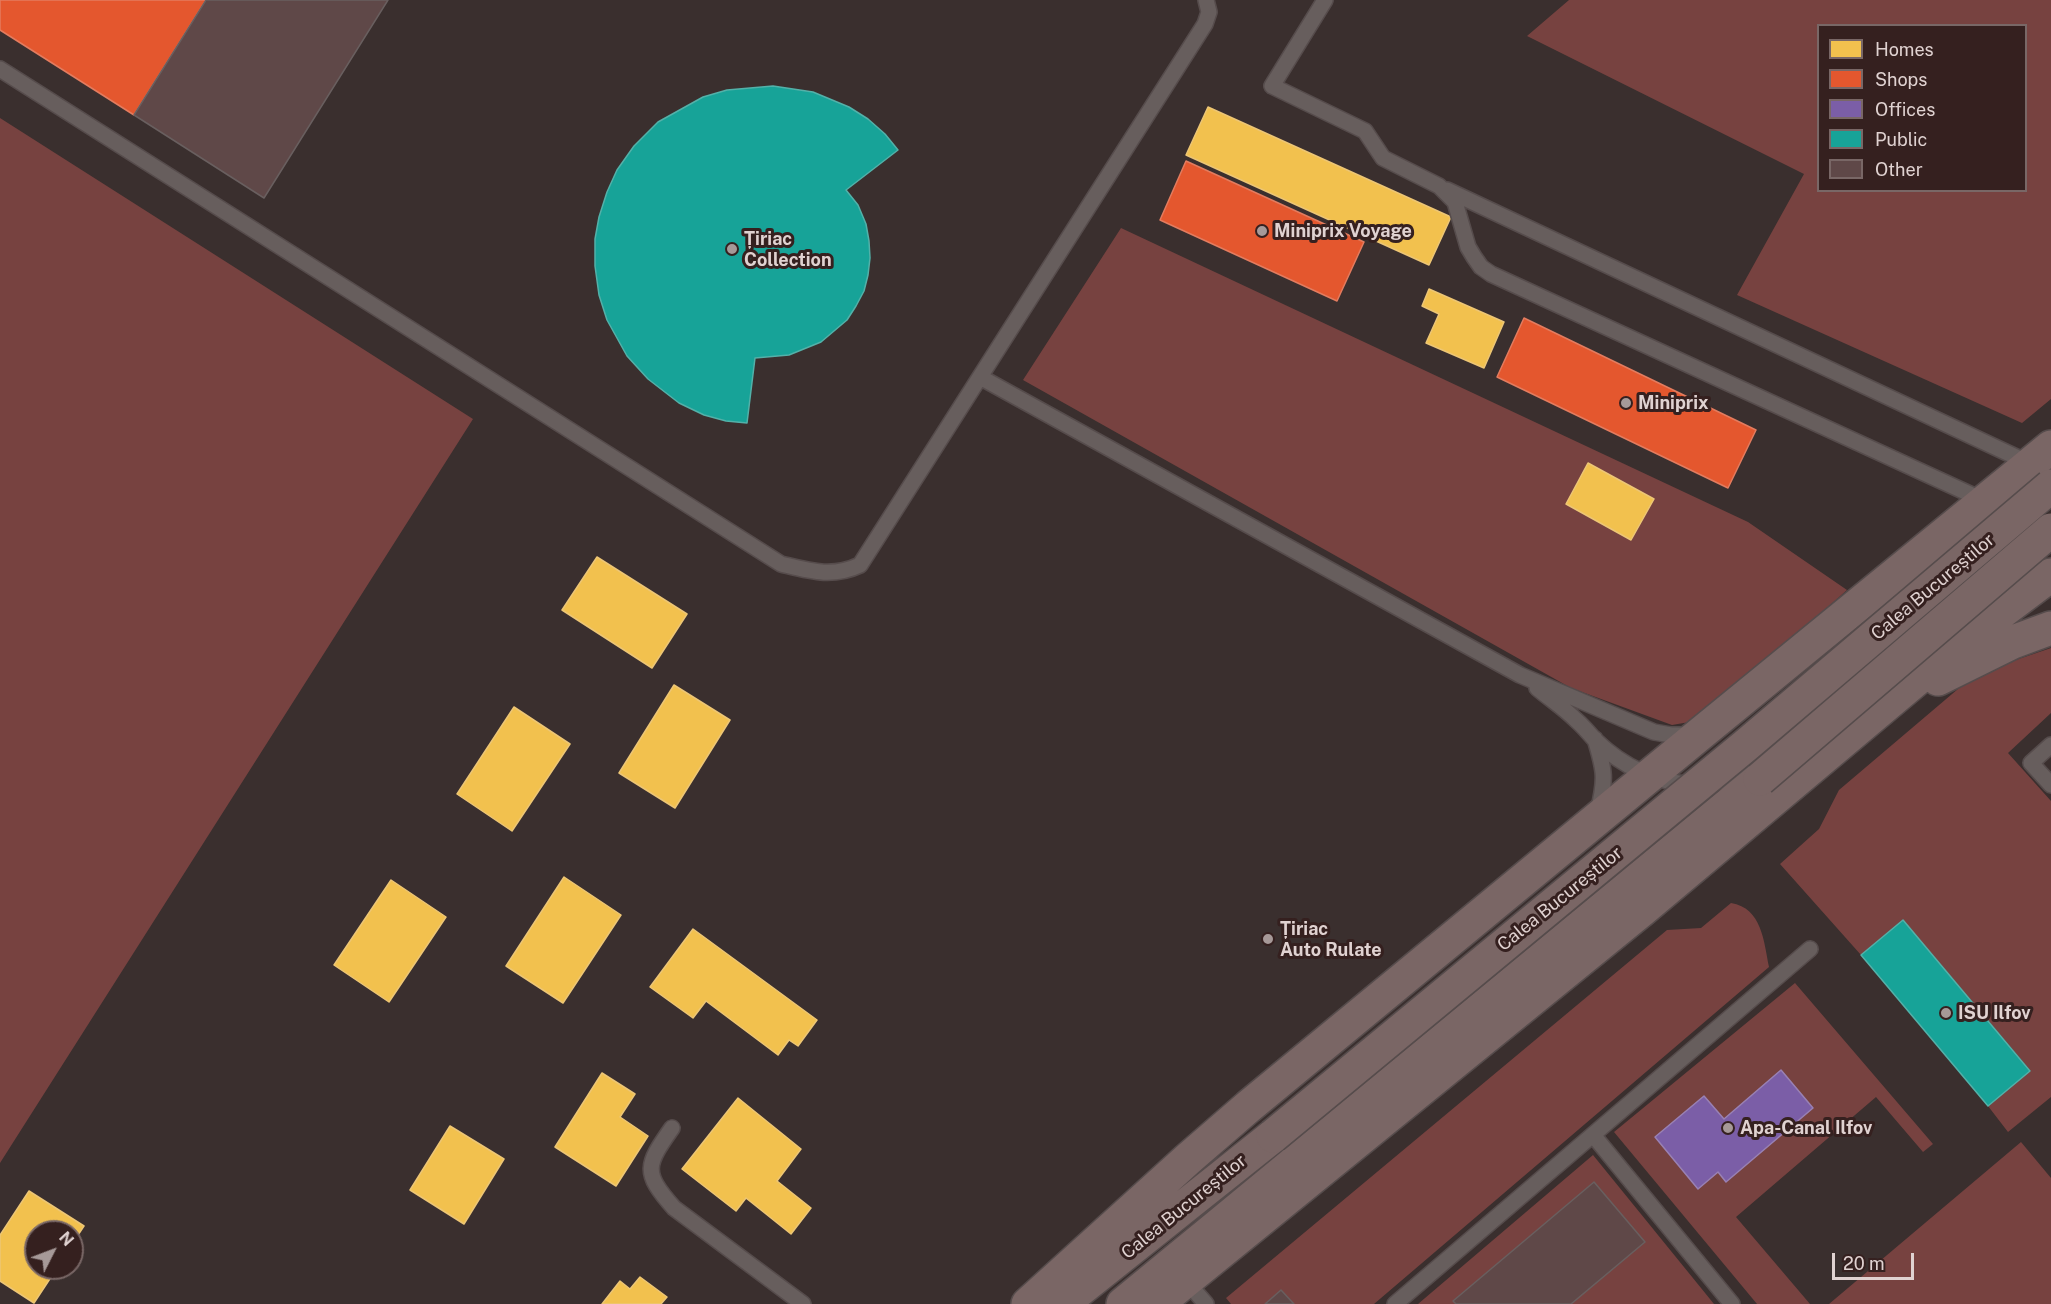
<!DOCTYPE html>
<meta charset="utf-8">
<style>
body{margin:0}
#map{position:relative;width:2051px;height:1304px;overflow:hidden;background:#3a2f2e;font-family:"Public Sans",sans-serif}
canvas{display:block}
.legend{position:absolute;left:1817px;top:24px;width:210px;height:168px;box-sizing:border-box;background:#35201f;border:2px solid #796766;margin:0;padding:8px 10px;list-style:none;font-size:18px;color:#e0d2d1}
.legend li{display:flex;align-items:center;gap:12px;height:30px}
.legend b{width:30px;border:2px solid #796766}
.north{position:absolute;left:24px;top:1220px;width:60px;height:60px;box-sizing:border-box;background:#35201f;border:2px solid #796766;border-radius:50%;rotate:48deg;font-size:16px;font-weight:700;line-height:24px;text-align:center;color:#e0d2d1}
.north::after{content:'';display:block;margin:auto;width:21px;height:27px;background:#a69998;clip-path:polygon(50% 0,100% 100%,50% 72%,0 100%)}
.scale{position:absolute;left:1832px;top:1253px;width:82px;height:27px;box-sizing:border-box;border:3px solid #e0d2d1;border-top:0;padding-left:8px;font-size:18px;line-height:21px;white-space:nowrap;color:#e0d2d1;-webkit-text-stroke:4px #35201f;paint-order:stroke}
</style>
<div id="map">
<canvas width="2051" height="1304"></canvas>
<ul class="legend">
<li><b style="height:16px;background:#f2c14e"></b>Homes</li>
<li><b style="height:16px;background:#e4572e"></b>Shops</li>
<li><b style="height:16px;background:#7b5ea7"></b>Offices</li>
<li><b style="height:16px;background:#17a398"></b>Public</li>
<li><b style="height:16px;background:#5f4848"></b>Other</li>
</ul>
<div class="north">N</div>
<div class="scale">20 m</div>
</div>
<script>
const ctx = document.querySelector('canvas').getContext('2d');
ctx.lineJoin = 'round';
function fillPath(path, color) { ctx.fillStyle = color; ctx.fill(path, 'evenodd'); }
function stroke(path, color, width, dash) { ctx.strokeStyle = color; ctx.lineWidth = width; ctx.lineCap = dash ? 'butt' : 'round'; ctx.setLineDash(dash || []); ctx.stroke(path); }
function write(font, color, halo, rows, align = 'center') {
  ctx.font = font + ' "Public Sans",sans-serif'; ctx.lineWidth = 6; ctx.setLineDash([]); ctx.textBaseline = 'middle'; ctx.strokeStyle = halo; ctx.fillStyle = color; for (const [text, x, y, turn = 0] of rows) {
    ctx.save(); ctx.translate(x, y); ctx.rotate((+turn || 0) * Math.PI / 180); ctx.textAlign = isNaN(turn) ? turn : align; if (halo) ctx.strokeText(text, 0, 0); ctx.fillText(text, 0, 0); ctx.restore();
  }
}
fillPath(new Path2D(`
 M1569,0H2051V399L2022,423L1737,295L1804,174L1527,36ZM1818,26H2026V190H1818Z
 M0,118L473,419L0,1163Z
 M1121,228L1748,522L1847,590L1701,720L1672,725L1571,688L1023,380Z
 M2051,648V713L2008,753L2051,801V1097L2008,1132L1988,1106L2030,1070L1903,920L1861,955L1780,864L1819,829L1839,790L1965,683L1998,666Z
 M1731,903C1762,908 1764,942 1769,967L1374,1304H1231L1226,1298L1667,930L1701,928Z
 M1795,983L1933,1144L1923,1152L1876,1097L1736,1217L1810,1304H1757L1614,1132Z
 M2021,1142L2051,1178V1304H1829Z
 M1593,1155L1714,1304H1418Z`), '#774240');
const homes = new Path2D(`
 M1208,107L1451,217L1429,265L1186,155Z
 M1429,289L1504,322L1484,368L1426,343L1439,314L1422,306Z
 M1588,463L1654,499L1631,540L1566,504Z
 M597,557L687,614L652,668L562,610Z
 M674,685L730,720L675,808L619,773Z
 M514,707L570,744L512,831L457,794Z
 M564,877L621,915L563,1003L506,966Z
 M391,880L446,917L389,1002L334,965Z
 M693,929L817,1020L798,1046L789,1040L778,1055L706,1001L693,1018L650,987Z
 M602,1073L635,1094L620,1117L648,1136L616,1186L555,1147Z
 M738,1098L801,1149L777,1181L811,1208L791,1234L746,1198L736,1211L682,1169Z
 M450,1126L504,1159L464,1224L410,1190Z
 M29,1191L84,1226L72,1244V1232H36V1268H57L34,1303L0,1281V1235Z
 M640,1277L667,1297L661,1304H602L620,1281L630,1289Z`);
fillPath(homes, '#f2c14e');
stroke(homes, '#edc675', 1.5);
const shops = new Path2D(`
 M0,0H206L134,115L0,30Z
 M1186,161L1364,242L1337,301L1160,220Z
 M1524,318L1756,430L1728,488L1497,377Z`);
fillPath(shops, '#e4572e');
stroke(shops, '#e37c5f', 1.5);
const offices = new Path2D(`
 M1781,1070L1813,1108L1726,1182L1718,1172L1698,1189L1655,1137L1704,1096L1724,1119Z`);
fillPath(offices, '#7b5ea7');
stroke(offices, '#9981b4', 1.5);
const public = new Path2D(`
 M773,86L813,92L849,107L868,119L885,134L898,150L846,190L858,205L866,224L869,241L870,258L868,275L864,291L856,306L847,320L821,342L789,355L755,358L747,423L726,421L704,415L679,403L648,379L627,356L607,320L599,295L595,266V239L599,217L607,192L617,170L634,146L658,122L703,97L727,90Z
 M1903,920L2030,1071L1988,1106L1861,955Z`);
fillPath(public, '#17a398');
stroke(public, '#53b1a9', 1.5);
const building = new Path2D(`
 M206,0H388L264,198L134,115Z
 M1594,1182L1645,1242L1571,1304H1456L1453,1301Z
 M1281,1290L1294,1304H1265Z`);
fillPath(building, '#5f4848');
stroke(building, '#695f5f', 1.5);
const lane = new Path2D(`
 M1325,0L1272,86L1365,131L1383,158L1439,186L1455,202L1468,247L1474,257L1481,267L1491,274L1985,501
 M0,69L781,564C810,571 832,578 860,565L1205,24L1209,12L1206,0
 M1447,190L2031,464
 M980,377L1520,675L1654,732L1671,735H1692
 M1537,688C1550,699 1564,708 1576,720C1583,726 1589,733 1595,740C1623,767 1654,782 1693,785
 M1595,739C1605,771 1606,779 1598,812
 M2051,745L2031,763L2051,785
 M1717,783L1743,772L1772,748
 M672,1128C646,1165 642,1172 674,1208L803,1304
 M1593,1135L1732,1304
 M1186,1281L1206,1304
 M1395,1304L1810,949`);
const highway = new Path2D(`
 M1938,679L2013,642L2051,628
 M1028,1304L1188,1159L1248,1107L1700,734L2051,447
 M1062,1304L1273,1136
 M1123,1304L1760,779
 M1157,1304L1642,910L1955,647L2051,575`);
stroke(lane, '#564c4c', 18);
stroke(highway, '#564c4c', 36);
stroke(lane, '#675e5d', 15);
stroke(highway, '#7a6665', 33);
const highwayBridge = new Path2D(`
 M1760,779L2051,530
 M1273,1136L1745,746L2051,486`);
stroke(highwayBridge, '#564c4c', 36, []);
stroke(highwayBridge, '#7a6665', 33);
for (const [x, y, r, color] of [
 [1262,231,6,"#a69998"],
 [732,249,6,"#a69998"],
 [1626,403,6,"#a69998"],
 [1268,939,6,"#a69998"],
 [1946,1013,6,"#a69998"],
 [1728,1128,6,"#a69998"]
]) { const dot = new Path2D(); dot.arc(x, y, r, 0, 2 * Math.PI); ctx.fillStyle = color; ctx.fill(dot); stroke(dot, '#35201f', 2); }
write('bold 18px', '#e0d2d1', '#35201f', [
 ["Miniprix Voyage",1274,231],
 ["Țiriac",744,239],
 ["Collection",744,260],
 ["Miniprix",1638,403],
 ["Țiriac",1280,929],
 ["Auto Rulate",1280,950],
 ["ISU Ilfov",1958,1013],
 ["Apa-Canal Ilfov",1740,1128]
], 'left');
write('18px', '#e0d2d1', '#35201f', [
 ["Calea Bucureștilor",1933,587,-40],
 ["Calea Bucureștilor",1560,899,-39],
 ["Calea Bucureștilor",1184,1207,-39]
]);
</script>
